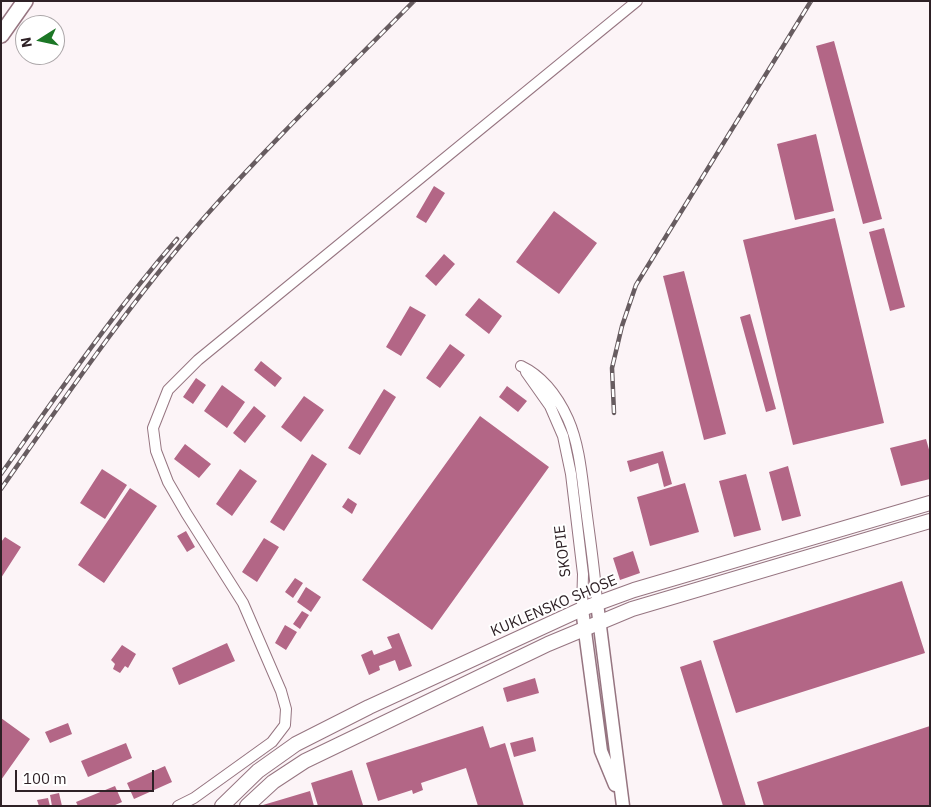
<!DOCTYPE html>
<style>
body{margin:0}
#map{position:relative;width:931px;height:807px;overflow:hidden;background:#fcf4f7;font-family:"IBM Plex Sans",sans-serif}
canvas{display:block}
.frame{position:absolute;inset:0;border:2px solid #2e2126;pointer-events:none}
.north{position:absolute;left:15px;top:15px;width:50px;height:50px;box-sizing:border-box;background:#fff;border:1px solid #aba6a8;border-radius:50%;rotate:260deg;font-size:14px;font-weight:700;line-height:20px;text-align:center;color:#2e2126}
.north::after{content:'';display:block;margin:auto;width:18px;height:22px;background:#1c7726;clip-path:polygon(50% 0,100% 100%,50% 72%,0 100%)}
.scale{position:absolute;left:15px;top:770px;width:139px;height:22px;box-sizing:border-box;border:2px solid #2e2126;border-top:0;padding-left:6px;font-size:15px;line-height:18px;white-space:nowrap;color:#2e2126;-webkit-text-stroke:4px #fff;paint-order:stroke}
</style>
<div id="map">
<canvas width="931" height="807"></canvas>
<div class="frame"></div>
<div class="north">N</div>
<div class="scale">100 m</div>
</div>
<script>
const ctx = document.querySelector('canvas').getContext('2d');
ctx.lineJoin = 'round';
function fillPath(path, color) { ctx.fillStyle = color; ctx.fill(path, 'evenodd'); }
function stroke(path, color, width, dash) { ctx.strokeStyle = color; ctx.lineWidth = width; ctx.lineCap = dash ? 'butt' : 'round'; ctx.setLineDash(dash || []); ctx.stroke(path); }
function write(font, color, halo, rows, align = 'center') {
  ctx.font = font + ' "IBM Plex Sans",sans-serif'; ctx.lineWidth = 4; ctx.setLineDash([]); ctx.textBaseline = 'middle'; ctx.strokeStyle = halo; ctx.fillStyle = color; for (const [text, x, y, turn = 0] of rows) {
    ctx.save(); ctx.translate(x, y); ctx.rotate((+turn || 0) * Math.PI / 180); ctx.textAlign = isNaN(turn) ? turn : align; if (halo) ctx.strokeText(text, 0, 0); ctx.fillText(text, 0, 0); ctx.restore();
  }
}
fillPath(new Path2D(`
 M834,41L882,219L863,224L816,46Z
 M816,134L834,211L795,220L777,144Z
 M434,186L445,193L426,223L416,217Z
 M554,211L597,243L559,294L516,262Z
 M835,218L884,423L793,445L743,240Z
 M884,228L905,307L890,311L869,232Z
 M444,254L455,264L436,286L425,276Z
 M684,271L726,434L704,440L663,276Z
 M479,298L502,316L489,334L465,315Z
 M410,306L426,315L401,356L386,347Z
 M750,314L776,409L766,412L740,317Z
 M450,344L465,355L440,388L426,378Z
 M261,361L282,378L275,387L254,370Z
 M196,378L206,385L193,404L183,397Z
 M222,385L245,402L227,428L204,411Z
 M507,386L527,401L518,412L499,397Z
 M384,389L396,397L360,455L348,448Z
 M304,396L324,410L301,442L281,427Z
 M254,406L266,416L245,443L233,433Z
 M480,416L549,467L432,630L362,580Z
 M926,439L930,453V479L901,486L890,448Z
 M185,444L211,464L199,478L174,459Z
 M663,451L672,484L664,487L658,463L630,472L627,461Z
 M312,454L327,464L284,531L270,522Z
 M788,466L801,516L782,521L769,472Z
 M102,469L127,485L105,519L80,503Z
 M240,469L257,481L232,516L216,504Z
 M746,474L761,530L734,537L719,481Z
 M685,483L699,532L650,546L637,497Z
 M130,488L157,506L104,583L78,565Z
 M348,498L357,504L352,514L342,507Z
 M186,531L195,547L187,552L177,536Z
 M5,537L21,547L1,578V542Z
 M264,538L279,547L257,582L242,572Z
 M633,551L640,573L620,580L613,558Z
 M295,578L303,583L293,598L285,592Z
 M902,581L925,653L736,713L713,641Z
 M306,587L321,597L311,612L297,602Z
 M302,611L309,615L300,629L293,624Z
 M285,625L297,632L286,650L275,643Z
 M399,633L412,666L399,671L395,660L379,666L380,670L369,675L361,655L372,650L374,655L392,648L387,637Z
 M227,643L235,661L179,685L172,668Z
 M122,645L136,654L128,668L125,666L120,673L113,669L115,664L111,660Z
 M701,660L746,806H723L680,667Z
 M535,678L539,693L507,702L503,688Z
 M1,718L30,739L1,780Z
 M68,723L72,734L50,743L45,732Z
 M483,726L490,748L505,743L524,806H478L466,768L421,783L423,790L413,794L412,790L378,801L366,763Z
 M930,726V806H764L757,782Z
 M533,737L536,751L514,757L510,743Z
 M126,743L132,758L88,777L81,761Z
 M165,766L172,782L134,799L127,783Z
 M352,770L363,805L318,806L311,783Z
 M115,786L122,802L113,806H78L76,802Z
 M310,791L314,806H263V805Z
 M59,793L62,806H52L50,795Z
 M48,798L50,806H39L37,800Z`), '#b36686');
const minor = new Path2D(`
 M521,366C542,376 558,397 568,419C580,446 582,479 586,508C590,540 595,571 597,603
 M526,372L550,406L563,436L571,474L583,574L582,609
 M178,806L194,798L272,742L285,725L286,709L281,691L243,603L186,513L168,482L156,451L153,428L168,390L198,360L637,1`);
const tertiary = new Path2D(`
 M597,603L623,806
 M582,609L601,751L615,785`);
const secondary = new Path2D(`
 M222,806L258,771L296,744L369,707L582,609L634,590L930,503
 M247,806L273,782L305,761L548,644L632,609L930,521`);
const primary = new Path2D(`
 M1,35L25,1`);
stroke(minor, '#967581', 12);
stroke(tertiary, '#967581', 15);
stroke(secondary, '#967581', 16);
stroke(primary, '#967581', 18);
stroke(minor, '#fff', 10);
stroke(tertiary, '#fff', 12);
stroke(secondary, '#fff', 14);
stroke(primary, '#fff', 15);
const rail = new Path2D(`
 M614,413L612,368L622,326L636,285L811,1
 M1,474C58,394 112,314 177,239
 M1,489C66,396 129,304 203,219C270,143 343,73 414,1`);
stroke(rail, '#675c60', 4.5);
stroke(rail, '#fff', 2.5, [8]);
write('15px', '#2e2126', '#fff', [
 ["SKOPIE",563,551,-97],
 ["KUKLENSKO SHOSE",554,606,-23]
]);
</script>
